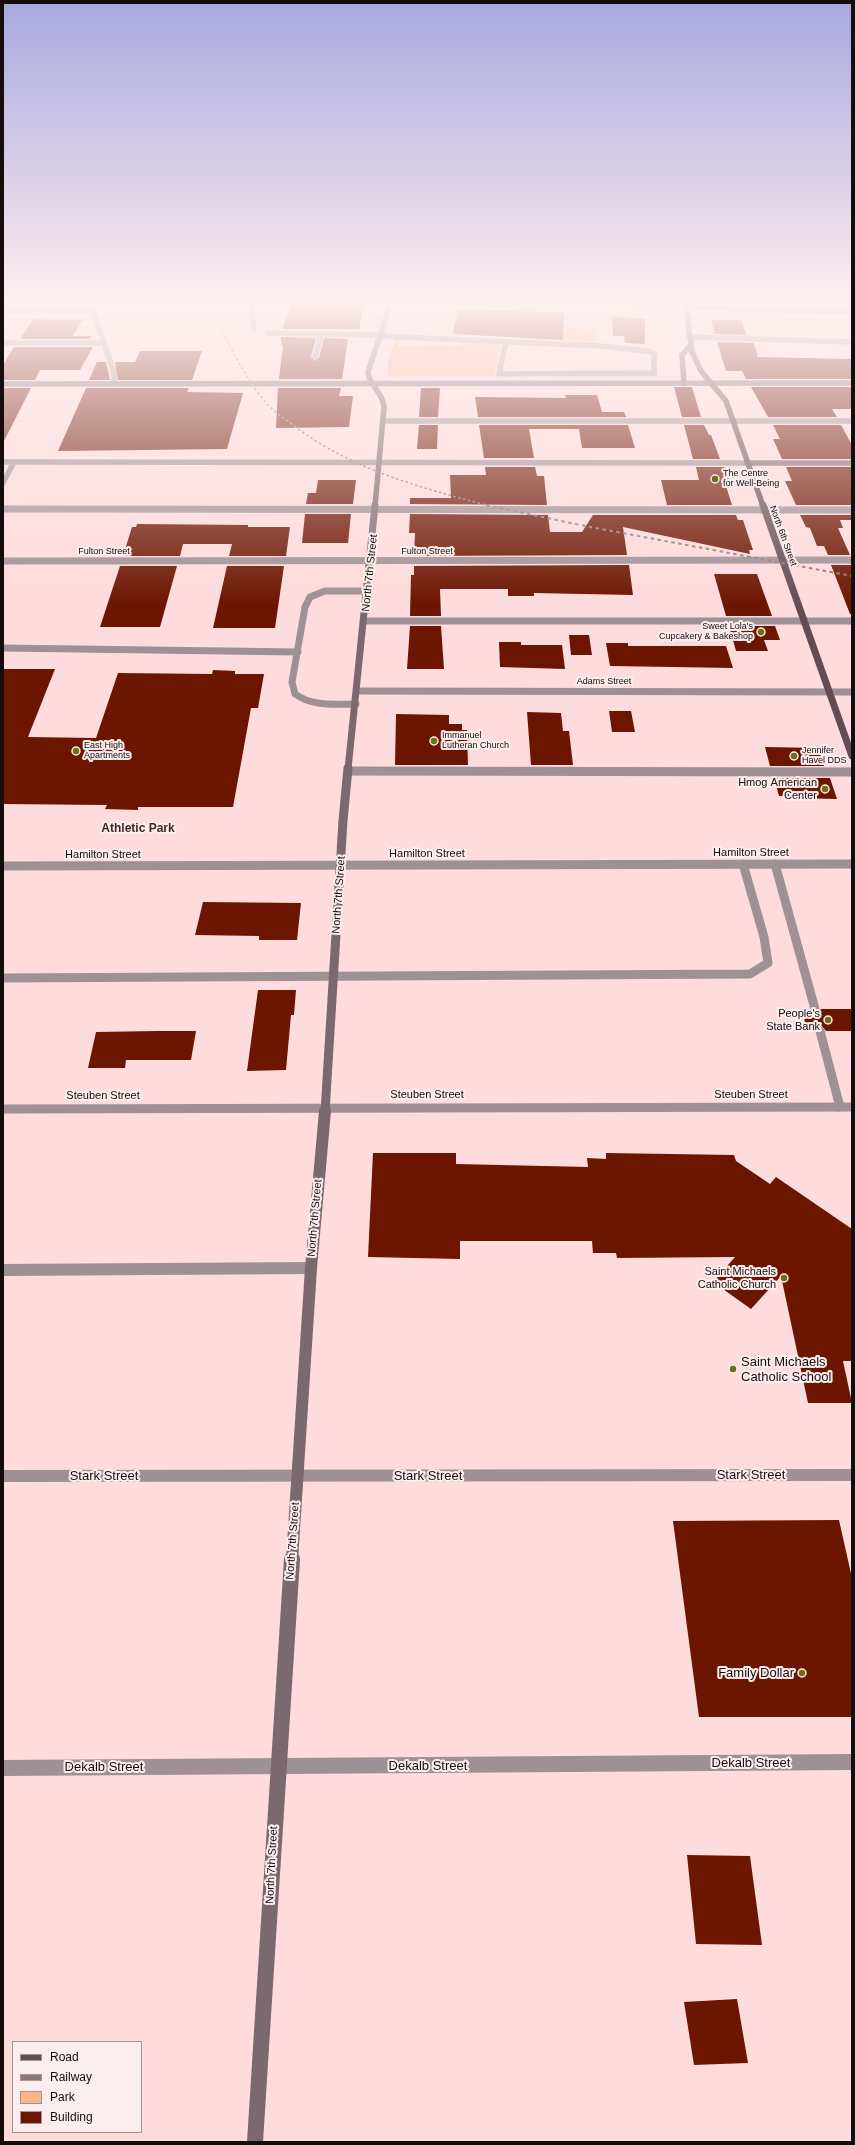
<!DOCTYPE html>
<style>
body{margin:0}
#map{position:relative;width:855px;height:2145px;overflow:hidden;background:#fedbdc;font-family:Helvetica,sans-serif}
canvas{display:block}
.frame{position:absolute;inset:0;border:4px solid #170c0d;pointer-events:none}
.legend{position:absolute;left:12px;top:2041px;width:130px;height:92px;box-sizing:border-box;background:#fceeee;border:1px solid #a09494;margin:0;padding:5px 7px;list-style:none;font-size:12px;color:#170c0d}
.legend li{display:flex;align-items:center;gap:8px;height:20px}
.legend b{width:20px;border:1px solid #a09494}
</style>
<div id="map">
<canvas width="855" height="2145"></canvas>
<div class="frame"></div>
<ul class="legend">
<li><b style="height:5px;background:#634c54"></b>Road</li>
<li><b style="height:5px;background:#907879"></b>Railway</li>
<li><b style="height:11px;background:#fcb588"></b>Park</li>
<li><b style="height:11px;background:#6c1501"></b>Building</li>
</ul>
</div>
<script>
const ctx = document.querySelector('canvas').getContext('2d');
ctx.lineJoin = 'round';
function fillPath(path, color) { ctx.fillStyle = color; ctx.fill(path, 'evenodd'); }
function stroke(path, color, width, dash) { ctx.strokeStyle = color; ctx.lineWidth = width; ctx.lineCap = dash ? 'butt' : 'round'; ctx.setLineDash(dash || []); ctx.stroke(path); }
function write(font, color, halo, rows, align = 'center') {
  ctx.font = font + ' Helvetica,sans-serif'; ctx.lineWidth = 4; ctx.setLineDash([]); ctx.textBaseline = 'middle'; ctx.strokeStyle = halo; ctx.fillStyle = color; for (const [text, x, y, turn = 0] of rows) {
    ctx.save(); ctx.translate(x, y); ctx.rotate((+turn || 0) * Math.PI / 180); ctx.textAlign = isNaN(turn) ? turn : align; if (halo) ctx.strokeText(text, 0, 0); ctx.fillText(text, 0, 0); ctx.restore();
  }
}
fillPath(new Path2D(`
 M563,328L596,329L597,342L563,341Z
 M396,339H400L398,346L424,347L425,345L461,346L462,341L500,342L495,376H388V360Z`), '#fcb588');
fillPath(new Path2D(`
 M291,305H364L359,329H282Z
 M458,310L564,312L563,340L453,334Z
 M612,316L645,319V344L625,343L624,336H613Z
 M33,319L82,320L73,336H92L90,339H20Z
 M711,320H742L746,335L715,334Z
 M281,337L316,338L311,356L314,361L319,358L324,338L348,339L342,379H279L283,345H281Z
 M717,342L754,343L758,357L852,359V379H746L742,371H726Z
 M14,347H93L80,370H40L35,380H3V365Z
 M140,351H202L192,380H118L115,362H135Z
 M97,362H106L110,380H89Z
 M674,387H692L701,417H682Z
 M751,387H852V409H832L837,417H768Z
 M3,388H31L3,443Z
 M86,388H189L187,392L243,393L227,449L58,451Z
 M278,388H341L339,396H353L349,427L276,428Z
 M421,388H440L438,417H419Z
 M565,395H597L602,412H624L626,417H478L475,397L566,398Z
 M419,425H438L437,449H417Z
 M479,425H628L635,448H582L579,429H529L534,458H484Z
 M684,425H704L709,435H711L720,459H693Z
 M773,425H841L852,445V459H782L773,439H780Z
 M485,467H535L537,476H544L547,505L410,504V498H451L450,475H486Z
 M696,467H724L730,482L726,486L732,505H667L661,480H699Z
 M786,467H852V505H796L785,481H792Z
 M318,480H356L353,504H306L308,493H316Z
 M305,514H351L348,543H302Z
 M410,514L548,515L550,532H582L593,515H736L738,520H743L753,550H749L750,554L623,527L627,555L414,556L415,533H409Z
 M800,515H852V520H840L843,528H838L850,555H828L824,546H817L810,528L806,527Z
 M137,524L248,525V527H290L286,556H229L232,544H183L180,556H123L132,527H136Z
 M629,565L633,595L534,593V596H508V589H440L441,616H410L411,575H414V566Z
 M831,565H852V614H850Z
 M120,566H177L160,627H100Z
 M227,566H284L275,628H213Z
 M714,574H757L772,616H726Z
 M410,626H441L444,669H407Z
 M729,626H775L780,640H764L768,651H736Z
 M569,635H589L592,655H571Z
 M499,642H521V645H562L565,669L500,667Z
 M606,643H628V646H726L733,668L610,666Z
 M3,669H55L28,737L96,738L118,673L212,674L213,670L235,671V674H264L258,708H251L233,807H138V810L105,809L107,805L3,804Z
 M609,711H631L635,732H612Z
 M527,712L561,713L563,731H569L573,765H531Z
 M396,714L449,715V724H462V730H467L468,765H395Z
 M765,747L818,748L824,766H770Z
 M774,778H830L837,799L788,798V796H779Z
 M203,902L301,903L297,940H259V936L195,935Z
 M258,990H296L294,1015H291L286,1070L247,1071Z
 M802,1009H809L814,1015L819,1013L821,1009H852V1031H826L821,1025L816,1026L814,1031H807Z
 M158,1031H196L191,1060H126L125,1068H88L96,1032Z
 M373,1153H456V1164L588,1167L587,1158L606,1159V1153L734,1155L736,1161L770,1184L776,1177L852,1229V1361H843L852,1403H808L781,1276L751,1309L713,1282L735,1257L617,1258L616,1253H593L592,1241H460V1259L368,1257Z
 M839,1520L852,1578V1717H699L673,1521Z
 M687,1855L750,1856L762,1945L696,1944Z
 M737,1999L748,2063L694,2065L684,2002Z`), '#6c1501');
stroke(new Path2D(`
 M251,305L254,330
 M268,333L379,335
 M379,336L600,346L647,351L654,353V373L499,374L506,342
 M689,337L852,342
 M3,343H103
 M315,357L321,334
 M384,421H852`), '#9e9095', 5.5);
stroke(new Path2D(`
 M3,509L852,510
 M365,621H852
 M3,648L298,652
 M356,704C335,704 313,707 295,694L292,682L305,607L310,597L325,591H368`), '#9e9095', 7);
stroke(new Path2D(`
 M348,771L852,772
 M775,864L815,1009
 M3,978L750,974L768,963L764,937L743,864
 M820,1031L840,1107`), '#9e9095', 9);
stroke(new Path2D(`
 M3,1270L311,1268`), '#9e9095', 12);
stroke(new Path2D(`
 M91,305L114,373V384
 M632,305L686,307
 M3,311H92
 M3,462L747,463
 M3,483L14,462`), '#9e9095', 5.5);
stroke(new Path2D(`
 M3,561L852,560
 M357,691L852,692`), '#9e9095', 7);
stroke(new Path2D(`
 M3,866L852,864
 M3,1109L852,1107`), '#9e9095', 9);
stroke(new Path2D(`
 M3,1476L852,1475`), '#9e9095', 12);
stroke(new Path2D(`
 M3,1768L852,1762`), '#9e9095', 16);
stroke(new Path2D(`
 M686,307L852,312
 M3,384L852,383
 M747,463H852
 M375,506L384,407C383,392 369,386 368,372L390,305`), '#7c686f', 5.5);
stroke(new Path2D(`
 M348,769L375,505`), '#7c686f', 7);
stroke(new Path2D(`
 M325,1112L343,821L348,768`), '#7c686f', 9);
stroke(new Path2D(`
 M292,1560L311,1268L325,1111`), '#7c686f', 12);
stroke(new Path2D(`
 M255,2142L292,1559`), '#7c686f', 16);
stroke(new Path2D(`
 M686,305L692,352L701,371L726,401L763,506
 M684,383L682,355L690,346`), '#634c54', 5.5);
stroke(new Path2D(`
 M763,505L852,756`), '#634c54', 7);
stroke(new Path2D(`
 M209,305C226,337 240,371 263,399C271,410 282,417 293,425C350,469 421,488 490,506`), '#907879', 1.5, [2.5, 2.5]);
stroke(new Path2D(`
 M486,505L585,526L852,576`), '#907879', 2, [3.5, 3.5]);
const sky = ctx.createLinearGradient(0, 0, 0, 605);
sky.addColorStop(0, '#a7a7de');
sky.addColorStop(0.5, '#ffefef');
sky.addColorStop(1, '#ffefef00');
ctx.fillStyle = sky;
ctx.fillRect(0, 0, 855, 605);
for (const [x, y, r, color] of [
 [715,479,4,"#6d6f12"],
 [761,632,4,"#6d6f12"],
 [434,741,4,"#6d6f12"],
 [76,751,4,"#6d6f12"],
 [794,756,4,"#6d6f12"],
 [825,789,4,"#6d6f12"],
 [828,1020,4,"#6d6f12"],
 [784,1278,4,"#6d6f12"],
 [733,1369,4,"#6d6f12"],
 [802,1673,4,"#6d6f12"]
]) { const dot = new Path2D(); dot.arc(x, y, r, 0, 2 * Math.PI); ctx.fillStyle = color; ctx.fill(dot); stroke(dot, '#fceeee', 1.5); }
write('9px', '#170c0d', '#fceeee', [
 ["The Centre",723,474],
 ["for Well-Being",723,484],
 ["Sweet Lola's",753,627,"right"],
 ["Cupcakery & Bakeshop",753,637,"right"],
 ["Immanuel",442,736],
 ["Lutheran Church",442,746],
 ["East High",84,746],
 ["Apartments",84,756],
 ["Jennifer",802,751],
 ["Havel DDS",802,761]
], 'left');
write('9px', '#170c0d', '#fceeee', [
 ["North 6th Street",783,536,70],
 ["Fulton Street",104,552],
 ["Fulton Street",427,552],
 ["Adams Street",604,682]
]);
write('11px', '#170c0d', '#fceeee', [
 ["North 7th Street",370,573,-84],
 ["Hamilton Street",751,853],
 ["Hamilton Street",427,854],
 ["Hamilton Street",103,855],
 ["North 7th Street",339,895,-86],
 ["Steuben Street",427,1095],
 ["Steuben Street",751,1095],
 ["Steuben Street",103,1096],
 ["North 7th Street",315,1218,-85],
 ["North 7th Street",293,1541,-86],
 ["North 7th Street",272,1865,-87]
]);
write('11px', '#170c0d', '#fceeee', [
 ["Hmog American",817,783],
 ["Center",817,796],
 ["People's",820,1014],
 ["State Bank",820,1027],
 ["Saint Michaels",776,1272],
 ["Catholic Church",776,1285]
], 'right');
write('bold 12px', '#402628', '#fceeee', [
 ["Athletic Park",138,829]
]);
write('13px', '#170c0d', '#fceeee', [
 ["Saint Michaels",741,1362],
 ["Catholic School",741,1377],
 ["Family Dollar",794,1673,"right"]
], 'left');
write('13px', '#170c0d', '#fceeee', [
 ["Stark Street",751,1475],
 ["Stark Street",104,1476],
 ["Stark Street",428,1476],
 ["Dekalb Street",751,1763],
 ["Dekalb Street",428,1766],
 ["Dekalb Street",104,1767]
]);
</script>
